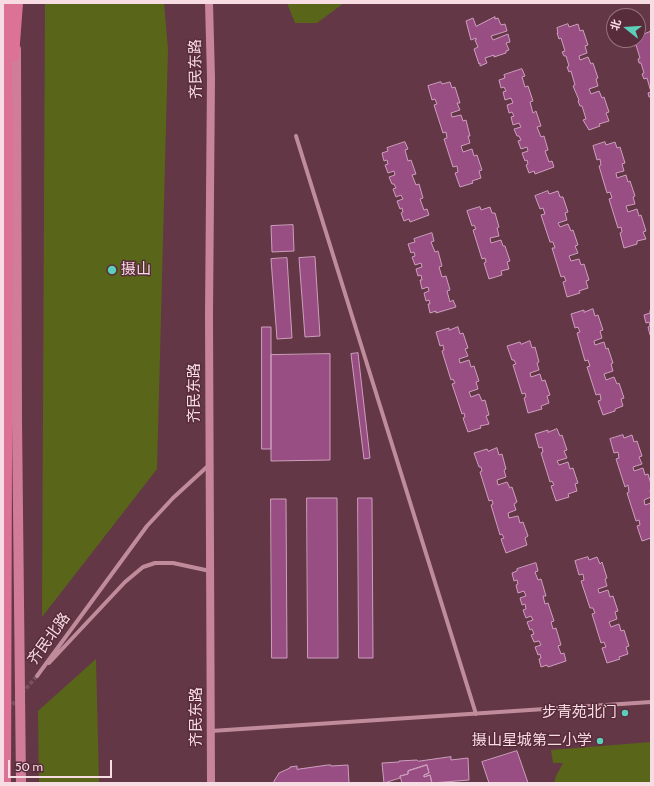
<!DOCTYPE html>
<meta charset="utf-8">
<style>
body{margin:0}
#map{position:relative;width:654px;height:786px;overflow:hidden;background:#633746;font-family:Cabin,"Noto Sans SC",sans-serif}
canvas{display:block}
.frame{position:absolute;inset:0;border:4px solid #f8dce4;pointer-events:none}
.north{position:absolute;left:606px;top:8px;width:40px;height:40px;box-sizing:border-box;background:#582c3b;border:1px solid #98727f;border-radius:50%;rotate:287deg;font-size:11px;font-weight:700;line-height:16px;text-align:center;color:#f8dce4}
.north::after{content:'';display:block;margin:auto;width:14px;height:18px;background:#5dceb9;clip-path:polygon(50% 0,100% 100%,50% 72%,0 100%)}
.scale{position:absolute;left:8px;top:760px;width:104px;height:18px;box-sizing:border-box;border:2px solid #f8dce4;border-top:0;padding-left:5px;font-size:12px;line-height:14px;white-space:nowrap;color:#f8dce4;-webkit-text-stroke:3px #582c3b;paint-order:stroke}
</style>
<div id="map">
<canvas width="654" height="786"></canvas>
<div class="frame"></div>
<div class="north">北</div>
<div class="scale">50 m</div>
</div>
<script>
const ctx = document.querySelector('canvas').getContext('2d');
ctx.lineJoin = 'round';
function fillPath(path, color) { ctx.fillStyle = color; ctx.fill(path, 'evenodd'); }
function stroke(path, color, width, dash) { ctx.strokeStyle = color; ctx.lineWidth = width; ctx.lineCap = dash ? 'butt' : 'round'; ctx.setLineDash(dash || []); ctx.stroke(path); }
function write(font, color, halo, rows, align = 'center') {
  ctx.font = font + ' Cabin,"Noto Sans SC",sans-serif'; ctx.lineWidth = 3; ctx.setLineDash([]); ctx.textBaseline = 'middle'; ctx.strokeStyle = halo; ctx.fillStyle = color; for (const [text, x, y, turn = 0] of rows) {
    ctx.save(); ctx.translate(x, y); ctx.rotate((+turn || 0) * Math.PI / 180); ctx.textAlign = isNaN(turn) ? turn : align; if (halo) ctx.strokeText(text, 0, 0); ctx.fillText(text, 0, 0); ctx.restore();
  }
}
fillPath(new Path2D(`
 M45,3H164L168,49L157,469L42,617Z
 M287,3H344L317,23H295Z
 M96,659L99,783H39L38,711Z
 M651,742V783H554L556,776L563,763H553L551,750Z`), '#596619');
const building = new Path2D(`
 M495,17V19L498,18L501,25L505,24L507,31L491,36L493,40L508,34L510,42L506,43L509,50L506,51V53L494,57V55L485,58L487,63L480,66V63L479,64L474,49L478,47L475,40H476V38L471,40L466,21L473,18L476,26Z
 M568,24L569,27L578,24L580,31L583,30L588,45L585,46L587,53L579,56L580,60L588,57L591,64L593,63L598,78L596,79L598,86L589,89L591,94L599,91L602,98L604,97L609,112L606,113L609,121L599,124L600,126L589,130L583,120L586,119L582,106H580L578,101L579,100L573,86L575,85L571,71L569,72L567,67L569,66L566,56H564L562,52L565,51L561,38L559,39L557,33H558L557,28Z
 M643,31L644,34L651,31V97H649L648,93L651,92L647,78L644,79L642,74L644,73L641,63H639L638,59L640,58L636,45L634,46L632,40H638V33Z
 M522,69L525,76L522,77L525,87L528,86L533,101L530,102L533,113L536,111L541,126L537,127L541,137L544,136L548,150L545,151L549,162L552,161L554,167L535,174L534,171L529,173L526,165L528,164L527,160L525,161L522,153L528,151L527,147L521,149L518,141L521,140L519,136H517L514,129L521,127L519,123L513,125L511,117L514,116L512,112L509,113L507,105L513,103L511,98L505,100L503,92L506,91L504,87L501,88L499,80L505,78L504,75Z
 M441,82L442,84L450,82L452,88L455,87L460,103H457L460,110L451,113L452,117L461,115L463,121L466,120L470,136H468L470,143L461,146L463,152L472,149L474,156L477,155L482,170L479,171L481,178L472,181L473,183L460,187L455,173L458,172L457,166L453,167L444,139L447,138L446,132L443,133L434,105L437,104L435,99L432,100L428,86Z
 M405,142L408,149L405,150L408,161L411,160L416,174L412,175L416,185L419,184L423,198L420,199L424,210L427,209L429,215L410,222L409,219L404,221L401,213L403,212L402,208L400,209L397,201L403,199L401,195L396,197L393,189L396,188L394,184H392L389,177L395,175L394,171L388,173L385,165L388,164L387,160L384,161L382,153L388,151L387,148Z
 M605,142L606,145L615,142L617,148L620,147L625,163L622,164L624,171L616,173L617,178L626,175L628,182L630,181L635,196L633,197L635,204L626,206L628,212L637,209L639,216L641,215L646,231L643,232L646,239L637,241V244L624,248L620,233L622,232L621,227L618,228L609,199L612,198L610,192L607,193L599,166L601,165L600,159L597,160L593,146Z
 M548,191L549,194L558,191L560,197H563L568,212L565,213L567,220L558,223L560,227L568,224L571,231L573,230L578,245L575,246L578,253L569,256L571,261L579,259L581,265L584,264L589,280L586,281L588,288L579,291L580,293L567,297L563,282L566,281L564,276L561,277L552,248H555L553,242H550L541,215L545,214L543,208L540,209L535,196Z
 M480,207L481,210L490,207L492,213H495L499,227L497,228L499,236L490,238L491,243L501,240L503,246H505L510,261L507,262L509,269L501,271L502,275L489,279L484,263L486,262L485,258L482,259L473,230L476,229L474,225L472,226L467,211Z
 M293,225L294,251L272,252L271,226Z
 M432,233L434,241L431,242L435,252L438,251L442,266L439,267L442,277L446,276L450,290L447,291L450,302L453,300L456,307L436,313V311L430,313L428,304H430L429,300L426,301L424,293L429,291L428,287L422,289L420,280H422L421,275L418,276L416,269L422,267L421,263L415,265L412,257L415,256L414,252L411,253L408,244L415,242L414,239Z
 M315,257L320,336L305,337L299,258Z
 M287,258L292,338L277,339L271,259Z
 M593,309L595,316L598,315L603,330L600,331L602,338L594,341L595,345L604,342L606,349L608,348L613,363L611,364L613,371L604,374L606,380L614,377L617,384L619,383L624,398L621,399L623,406L615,409V411L603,415L598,401L601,400L600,394L596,395L587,367L590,366L588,360L585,361L577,333L580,332L578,327L575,328L571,314L584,310V312Z
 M651,310V334L650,335L648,327L650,326L649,322L646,323L644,315L650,313V311Z
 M262,327H271V449H262Z
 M458,327L460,334L463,333L468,348L465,349L468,356L459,359L460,363L469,360L471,367L474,366L479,381L476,382L478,389L469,392L471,397L479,394L482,401L485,400L489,415L486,416L489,424L480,426L481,428L468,432L463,418L465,417L464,413L462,414L452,384L455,383L453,379L451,380L442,351L444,350L443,345L440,346L436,332L449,328V330Z
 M530,341L532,348L535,347L539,362L537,363L539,370L530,373L531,377L540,374L542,381L545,380L550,395L547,396L549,403L541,406L542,409L528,413L524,398L526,397L525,393L522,394L513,365L516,364L514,360H512L507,346L520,342L521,344Z
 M358,353L370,458L364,459L351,354Z
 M330,354V460L271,461V355Z
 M557,429L560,436L562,435L567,450L564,451L567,458L557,461L559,465L568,462L570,469L573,468L578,483L575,484L577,491L568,494L569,497L556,501L551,486L554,485L552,481L550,482L541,453L543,452L542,447L539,448L535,434L548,430V432Z
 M623,435L624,438L632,435L634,442L637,441L642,456L639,457L642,464L633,467L634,471L643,468L645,475L648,474L651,484V489L650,490L651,497L644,500L645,505L651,503V538L642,541L637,526L640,525L639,520L636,521L627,493L629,492L628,485L625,487L616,459L619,458L618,452L614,453L610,439Z
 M497,448L499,455L502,454L506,469L504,470L506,477L497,480L498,485L507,482L510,488L512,487L517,502L514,504L516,510L508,513L509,518L518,516L520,523L523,522L528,536L525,538L527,545L506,553L501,539L504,538L502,534L500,535L491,505L493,504L492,500L489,501L480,472L482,471L481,467H479L474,453L487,449L488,451Z
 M307,498H337L338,658H308Z
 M358,498H372L373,658H359Z
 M271,499H286L287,658H272Z
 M588,557L589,560L597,557L600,564L602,562L607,578L605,579L607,586L598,589L599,593L608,590L610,597L613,596L618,611L615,612L617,619L609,622L611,627L619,624L621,631L624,630L629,646L626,647L628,654L619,657L620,659L607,663L602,648L606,647L604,642L601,643L592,614L595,613L593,608H590L581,581L584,580L583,574L579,575L575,561Z
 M536,563L538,571L535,572L538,580L541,579L546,596H543L545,604L548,603L554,621L551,622L553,629L556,628L561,645L558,646L561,654L564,653L566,661L548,667L547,665L541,667L539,659L541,658L540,654L538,655L535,647L541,645L539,641L534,642L531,635L534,634L532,629L530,630L527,622L533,620L531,616L526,618L523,610L526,609L525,604L522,605L520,598L526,596L524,591L518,593L516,585L518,584L517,580L514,581L512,573L517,571V569Z
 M517,751L528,783H489L482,762Z
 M451,757V760L468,758L469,780L432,783L430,775L424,777V775L429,773L427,765L408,771V774L400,776V778L384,783L382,763L399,762V761L417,760L418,761Z
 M328,765H331V766L348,765L349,783H273L279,773L290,768V767L297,766V769Z
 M427,765L429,773L424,775V777L430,775L432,783H402L400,776L408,774V771Z`);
fillPath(building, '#984e83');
stroke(building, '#cd9fbd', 1);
stroke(new Path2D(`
 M22,693L37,676
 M8,709L18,698`), '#79505e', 4, [4, 2]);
stroke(new Path2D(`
 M296,136L476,714
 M49,663L125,582L143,567L155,563H173L210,571
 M37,676L147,526L173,498L209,465
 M211,731L651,702`), '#c08c9b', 4);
stroke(new Path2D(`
 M209,3L211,78L209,314L211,783`), '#c8849a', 8);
stroke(new Path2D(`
 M16,49L17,421L21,783`), '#d17d99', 10);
stroke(new Path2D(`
 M13,56L17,3
 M5,783L7,131L5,3`), '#dc7397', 12);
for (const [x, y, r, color] of [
 [112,270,5,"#5dceb9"],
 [625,713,4,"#5dceb9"],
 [600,741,4,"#5dceb9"]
]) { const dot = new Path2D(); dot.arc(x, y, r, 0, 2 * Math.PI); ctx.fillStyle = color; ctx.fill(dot); stroke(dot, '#582c3b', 1.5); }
write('15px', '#f8dce4', '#582c3b', [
 ["齐民东路",196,69,-91],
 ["齐民东路",195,393,-90],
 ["齐民北路",49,639,-54],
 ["齐民东路",197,717,-90]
]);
write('15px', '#f8dce4', '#582c3b', [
 ["摄山",121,270,"left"],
 ["步青苑北门",617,713],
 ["摄山星城第二小学",592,741]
], 'right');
</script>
